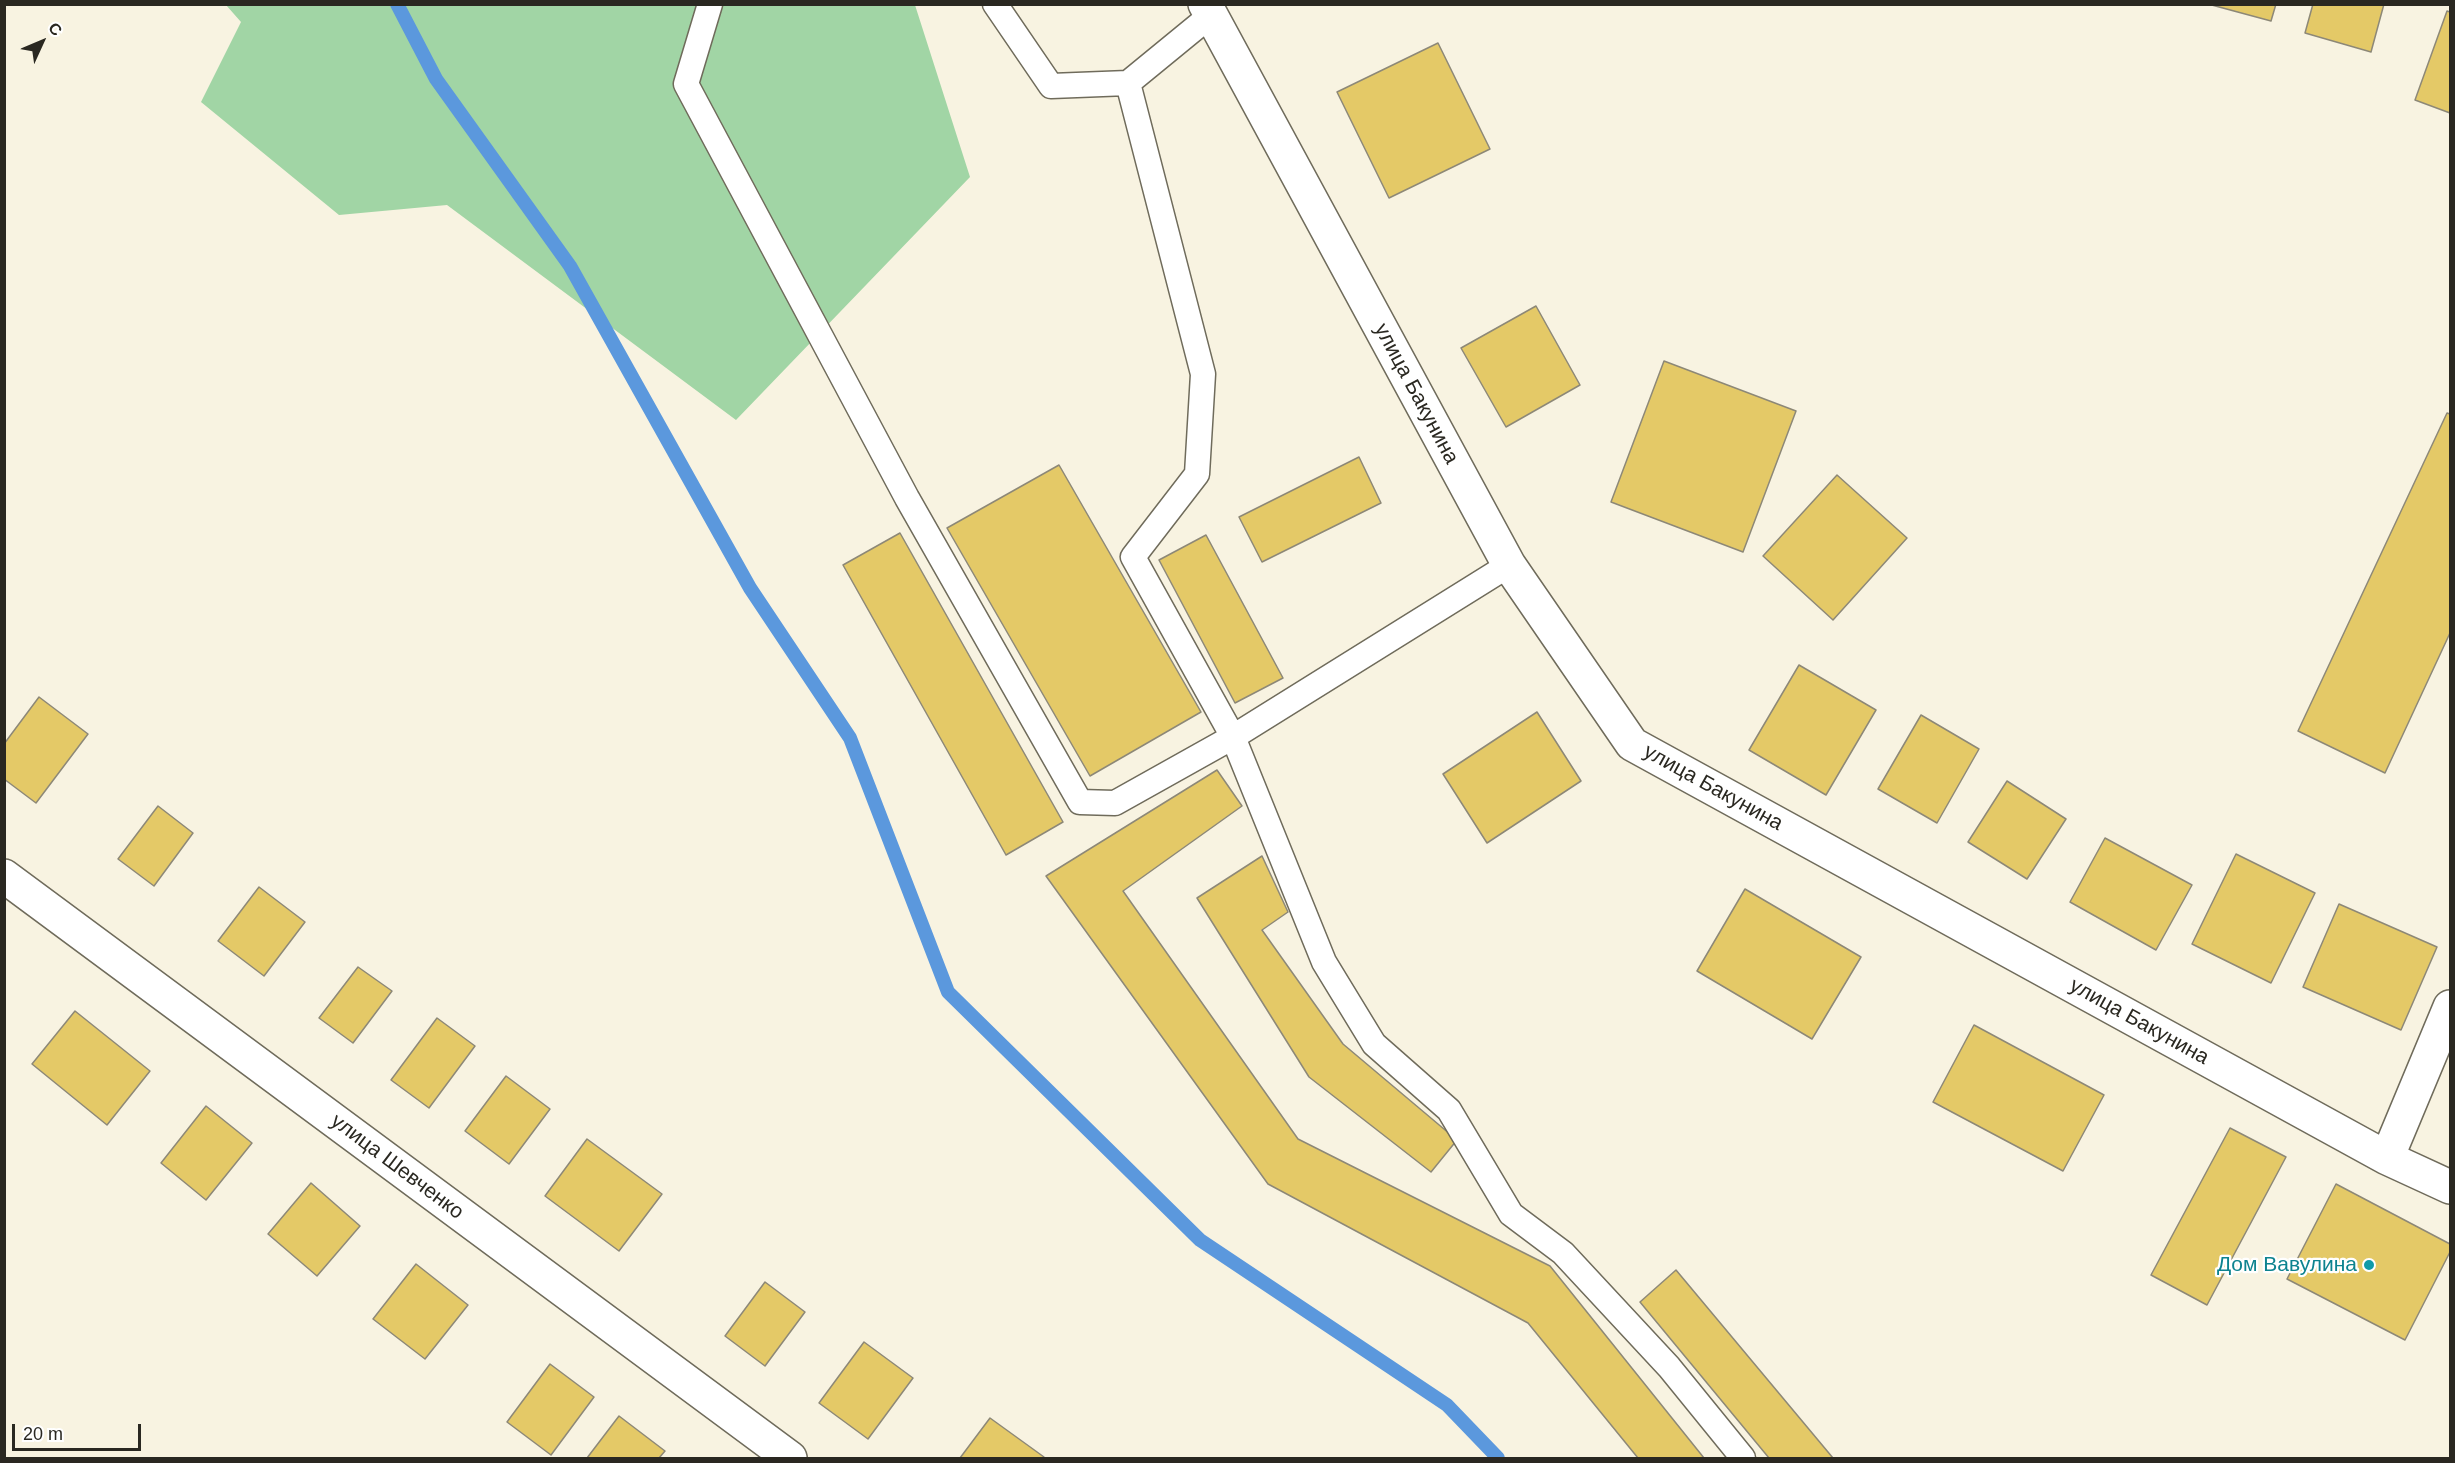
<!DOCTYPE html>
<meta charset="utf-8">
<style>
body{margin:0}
#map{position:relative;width:2455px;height:1463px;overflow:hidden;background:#f8f3e1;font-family:Arial,sans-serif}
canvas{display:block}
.frame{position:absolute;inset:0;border:6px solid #2a2821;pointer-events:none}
.north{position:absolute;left:12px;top:12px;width:60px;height:60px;-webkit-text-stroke:4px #fff;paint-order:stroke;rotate:46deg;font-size:16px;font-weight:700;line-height:24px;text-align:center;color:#2a2821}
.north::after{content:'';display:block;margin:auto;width:21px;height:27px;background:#2a2821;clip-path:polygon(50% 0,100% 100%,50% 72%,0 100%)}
.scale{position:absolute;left:12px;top:1424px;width:129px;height:27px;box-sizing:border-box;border:3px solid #2a2821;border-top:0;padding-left:8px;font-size:18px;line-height:21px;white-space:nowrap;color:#2a2821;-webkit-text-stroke:4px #fff;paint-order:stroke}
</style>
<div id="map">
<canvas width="2455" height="1463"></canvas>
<div class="frame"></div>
<div class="north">С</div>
<div class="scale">20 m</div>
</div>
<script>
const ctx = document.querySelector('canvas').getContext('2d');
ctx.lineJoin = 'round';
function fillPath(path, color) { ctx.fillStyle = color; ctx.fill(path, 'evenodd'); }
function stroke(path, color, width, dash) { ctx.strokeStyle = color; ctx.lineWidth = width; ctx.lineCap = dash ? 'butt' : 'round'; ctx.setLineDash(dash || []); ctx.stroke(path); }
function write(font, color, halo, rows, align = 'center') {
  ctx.font = font + ' Arial,sans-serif'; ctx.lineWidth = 4.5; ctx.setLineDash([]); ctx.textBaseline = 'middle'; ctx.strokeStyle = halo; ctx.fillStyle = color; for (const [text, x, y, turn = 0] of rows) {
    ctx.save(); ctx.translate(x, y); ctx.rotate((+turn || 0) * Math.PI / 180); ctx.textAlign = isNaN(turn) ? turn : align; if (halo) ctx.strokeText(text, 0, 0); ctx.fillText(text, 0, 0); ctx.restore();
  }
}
fillPath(new Path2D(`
 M226,5H915L970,177L736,420L447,205L339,215L201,102L241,22Z`), '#a1d5a5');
stroke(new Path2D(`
 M397,4L436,79L570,266L750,588L850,738L948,992L1200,1240L1447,1405L1498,1458`), '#5b98dd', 14);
const building = new Path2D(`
 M2208,4H2276L2271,21Z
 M2313,4H2384L2371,52L2305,33Z
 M2447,11L2450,12V113L2415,100Z
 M1438,43L1490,149L1389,198L1337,92Z
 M1536,306L1580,385L1506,427L1461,348Z
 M1664,361L1796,411L1743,552L1611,502Z
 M2447,413L2450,414V633L2385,773L2298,731Z
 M1359,457L1381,503L1262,562L1239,517Z
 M1059,465L1201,712L1090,776L947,528Z
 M1837,475L1907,538L1833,620L1763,556Z
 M900,533L1063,822L1006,855L843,565Z
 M1206,535L1283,678L1235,703L1159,560Z
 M1799,665L1876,710L1826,795L1749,750Z
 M39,697L88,734L36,803L4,779V744Z
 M1537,712L1581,781L1487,843L1443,774Z
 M1921,715L1979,749L1937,823L1878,789Z
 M1217,770L1242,806L1123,891L1298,1139L1550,1266L1704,1458H1638L1528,1323L1268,1184L1046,876Z
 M2007,781L2066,819L2027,879L1968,842Z
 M158,806L193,833L154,886L118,859Z
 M2105,838L2192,885L2156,950L2070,902Z
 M2236,854L2315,893L2271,983L2192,944Z
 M1262,856L1288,912L1262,930L1343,1044L1457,1140L1431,1172L1309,1077L1197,898Z
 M259,887L305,922L264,976L218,941Z
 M1745,889L1861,957L1812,1039L1697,971Z
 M2339,904L2437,947L2401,1030L2303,987Z
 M358,967L392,991L353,1043L319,1018Z
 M75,1011L150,1071L107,1125L32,1064Z
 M437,1018L475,1046L429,1108L391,1080Z
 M1974,1025L2104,1095L2063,1171L1933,1102Z
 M506,1076L550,1109L509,1164L465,1131Z
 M206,1106L252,1143L206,1200L161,1163Z
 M2230,1128L2286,1157L2207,1305L2151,1275Z
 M587,1139L662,1194L619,1251L545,1196Z
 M311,1183L360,1226L317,1276L268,1234Z
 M2336,1184L2450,1244V1252L2405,1340L2287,1279Z
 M416,1264L468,1305L425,1359L373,1319Z
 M1676,1270L1833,1458H1769L1640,1302Z
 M765,1282L805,1312L765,1366L725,1336Z
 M864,1342L913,1378L868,1439L819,1403Z
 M550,1364L594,1397L551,1455L507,1422Z
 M619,1416L665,1451L659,1458H587Z
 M990,1418L1044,1457L1043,1458H960Z`);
fillPath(building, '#e4c967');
stroke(building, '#8d8877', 1.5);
const service = new Path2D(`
 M710,4L686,84L907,498L1080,802L1115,803L1233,737L1133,557L1197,474L1203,374L1128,83
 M995,4L1051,86L1128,83L1211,15
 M1509,565L1233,737L1324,962L1374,1044L1449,1110L1511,1214L1563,1253L1669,1367L1743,1458`);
const minor = new Path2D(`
 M1205,4L1509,565L1632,744L2387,1158L2450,1187
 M4,876L790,1458
 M2387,1158L2450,1007`);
stroke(service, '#6f6b5b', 27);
stroke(minor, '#6f6b5b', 36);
stroke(service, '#fff', 24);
stroke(minor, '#fff', 33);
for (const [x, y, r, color] of [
 [2369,1265,6,"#0f9aa8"]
]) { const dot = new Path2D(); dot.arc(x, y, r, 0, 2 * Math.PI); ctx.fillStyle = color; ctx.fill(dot); stroke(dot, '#fff', 2); }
write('21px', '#2a2821', '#fff', [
 ["улица Бакунина",1416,394,62],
 ["улица Бакунина",1713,788,29],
 ["улица Бакунина",2139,1022,29],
 ["улица Шевченко",397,1167,37]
]);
write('21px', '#0d838f', '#fff', [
 ["Дом Вавулина",2357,1265]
], 'right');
</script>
